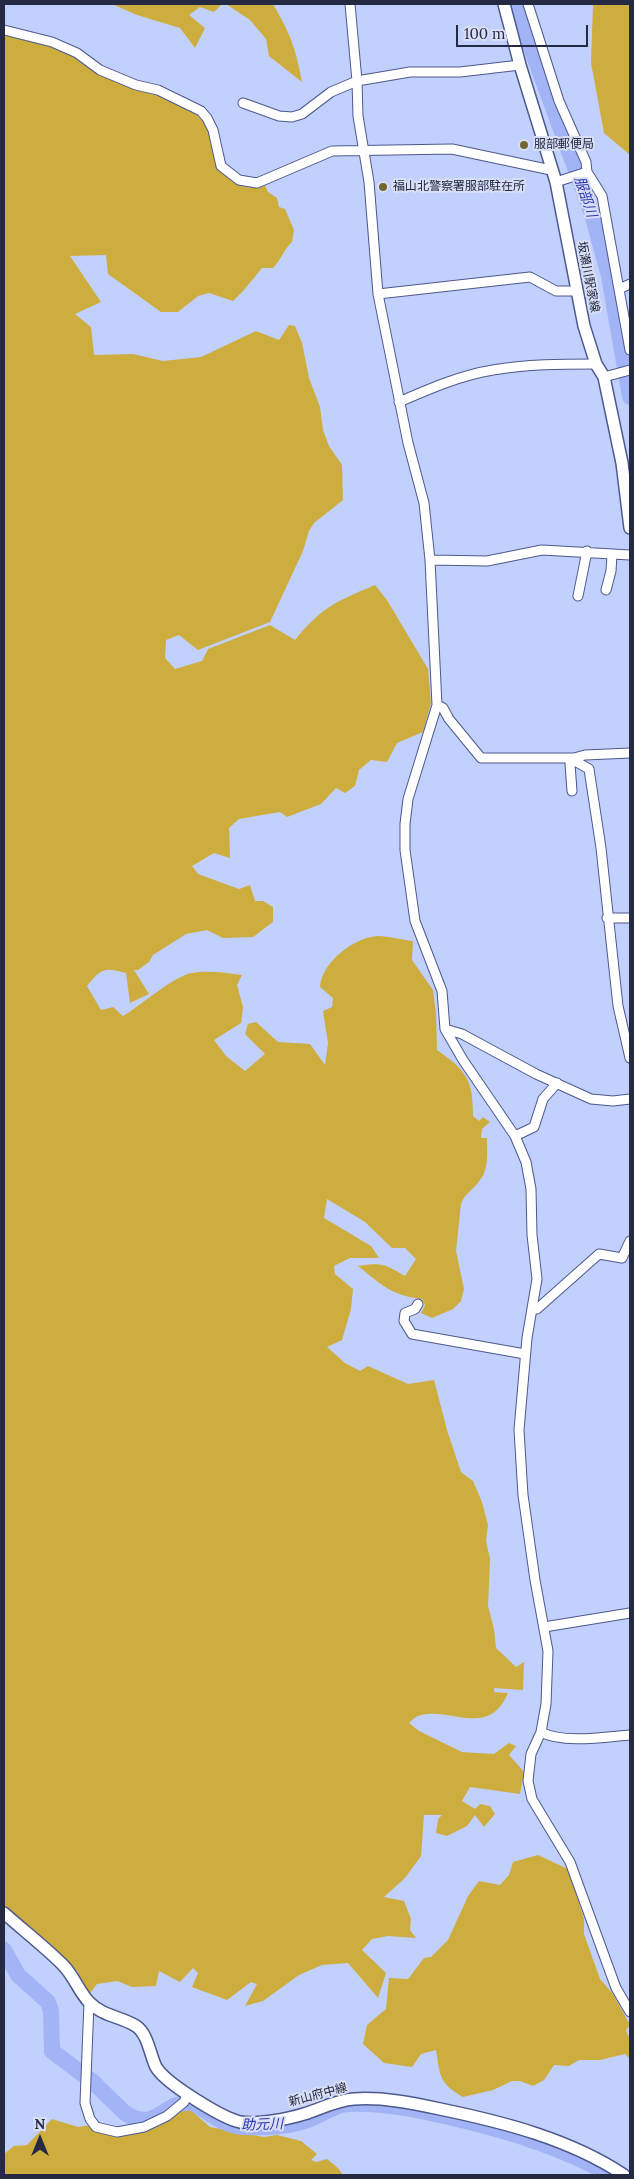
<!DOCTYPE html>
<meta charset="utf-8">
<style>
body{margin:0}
#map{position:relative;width:634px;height:2179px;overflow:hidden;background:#c2d0fe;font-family:Lora,serif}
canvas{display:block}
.frame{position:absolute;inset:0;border:5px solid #242a41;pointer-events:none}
.north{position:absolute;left:15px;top:2114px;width:50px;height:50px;-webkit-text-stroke:4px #d7def5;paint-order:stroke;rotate:0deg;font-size:14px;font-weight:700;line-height:20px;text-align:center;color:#242a41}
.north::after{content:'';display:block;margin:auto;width:18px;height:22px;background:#242a41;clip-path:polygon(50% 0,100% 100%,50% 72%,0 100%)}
.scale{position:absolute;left:456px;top:25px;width:132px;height:22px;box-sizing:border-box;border:2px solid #242a41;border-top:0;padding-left:6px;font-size:15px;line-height:18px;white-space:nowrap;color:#242a41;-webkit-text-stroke:4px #d7def5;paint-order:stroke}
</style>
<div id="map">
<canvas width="634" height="2179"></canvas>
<div class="frame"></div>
<div class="north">N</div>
<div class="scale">100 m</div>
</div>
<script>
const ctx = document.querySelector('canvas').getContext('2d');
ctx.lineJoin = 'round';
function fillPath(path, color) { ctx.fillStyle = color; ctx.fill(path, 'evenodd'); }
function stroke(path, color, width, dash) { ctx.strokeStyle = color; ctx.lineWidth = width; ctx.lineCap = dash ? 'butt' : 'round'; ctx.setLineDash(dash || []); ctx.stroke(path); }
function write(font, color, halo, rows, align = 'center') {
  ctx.font = font + ' Lora,"Noto Sans JP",serif'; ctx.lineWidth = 4; ctx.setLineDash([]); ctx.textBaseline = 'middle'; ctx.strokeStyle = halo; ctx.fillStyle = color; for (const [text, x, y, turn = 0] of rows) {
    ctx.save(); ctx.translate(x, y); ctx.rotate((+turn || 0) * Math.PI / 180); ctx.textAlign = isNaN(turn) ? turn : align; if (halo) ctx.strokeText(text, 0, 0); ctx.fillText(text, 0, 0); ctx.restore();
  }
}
fillPath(new Path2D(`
 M112,4H222L214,12L200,7L189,15L205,28L195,48L180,28L137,15Z
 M226,4H273C290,33 296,49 302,82L269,56L266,39L250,20Z
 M593,4H630V155L604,133L591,63Z
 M4,34L52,45L158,91L194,112L208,126L218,167L245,187L257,188L265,185L268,192L277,198L279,207L285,209L294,230L292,242C284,249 281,260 273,268H262L244,290L233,301L209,293L198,296L178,312H161L108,274L106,255L70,256L101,302L75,314L91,327L94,355L133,354L163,361L201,357L256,331L279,340L289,325L295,326L302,343L309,378L320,407L323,430L329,446L342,465L343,500L314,523L309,531L303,551L270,622L198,650L179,635L166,640L165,658L175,669L202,661L208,649L270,625L295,640C322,607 337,601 375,585L387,600L428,669L431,703L423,732L397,743L387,762L371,760L359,770L355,786L345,793L336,788L321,804L287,817L280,812L239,819L229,828L230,858L214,853L192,866L198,874L239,889L250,885L255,901H263L273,907V922L253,937L223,938L207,930L186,934L153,955L149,962L138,970H134L149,994L130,1003L126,973C105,967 101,968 87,986L101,1010L113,1007L123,1016C140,1006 174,976 192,973C208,970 226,973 242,975L237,985L243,1007L241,1023L214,1040L226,1056L245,1071L265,1054L245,1034L248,1024L256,1022L278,1042L310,1044L325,1065L328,1043L323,1011L332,1007L333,998L320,987C321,963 354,937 378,936C389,936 402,940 413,941L412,960L433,990L436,1013L437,1050C467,1071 473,1080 473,1116L479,1121L483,1117L490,1122L482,1129L481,1138H487C487,1151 489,1170 480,1180C474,1189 464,1194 461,1204L456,1251L464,1289L461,1301L453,1309L432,1318L421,1313L425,1305L422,1299C391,1295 383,1286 358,1266C382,1262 385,1264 405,1276L416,1259L405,1248H392L365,1222L327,1199L324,1218L371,1246L379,1258H350L334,1266L335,1274L353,1289L351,1309L342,1340L327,1347L345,1363L360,1371L368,1366L408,1384L434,1380L447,1430L461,1472L473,1481L482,1502L488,1525L486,1541L490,1559L488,1606L494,1629L496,1648L516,1667L524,1662L523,1690L494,1688V1692L508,1693C488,1740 449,1705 418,1716C415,1717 411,1721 409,1723L419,1731L462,1752L494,1754L509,1743L516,1746L509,1755L524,1772L520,1794L470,1787L462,1801L475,1809L480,1804L490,1806L495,1814L484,1827L475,1815L467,1826L447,1836L436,1833L438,1819L442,1815H424L421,1856L405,1878L384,1897L404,1901L411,1919L410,1930L416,1938L388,1936L372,1939L362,1950L386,1973L378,1998L348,1963L322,1965L299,1975L263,2001L245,2006L257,1984L251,1982L227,2000L192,1987L198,1973L193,1968L180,1982L159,1971L156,1986L132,1987L117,1981L97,1984L90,1993L80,1984L78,1972L4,1907Z
 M538,1855L568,1869L584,1919V1934L600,1979L613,1994L630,2025L626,2030L630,2040V2059L625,2054L600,2060H579L569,2066L554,2065L544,2080L533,2086L520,2081H512L493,2090L463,2097C439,2083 440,2076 436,2050L421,2054L412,2067L384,2063L363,2044L367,2025L386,2009L389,1978L408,1979L424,1958L431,1957L448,1940L468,1896L479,1881L500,1885L509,1875L513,1862Z
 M186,2106L210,2127L264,2137L277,2135L301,2141L317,2154L311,2160L316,2162L327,2159L338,2168L343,2175H4V2154L14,2146L27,2145L52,2119L78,2127L91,2125L135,2131Z`), '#cead3f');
stroke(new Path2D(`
 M515,4L592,214L609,276L630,397
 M4,1950L18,1975L48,2002L51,2011L52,2051L93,2082L125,2113C157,2134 163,2100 191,2103C195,2103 200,2108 204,2110C216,2118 230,2127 245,2127C265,2128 289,2127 308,2120C320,2116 334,2105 347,2104C388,2102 427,2112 466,2121C517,2134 565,2149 611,2175`), '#a2b4f5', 16);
const minor = new Path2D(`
 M350,4L357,81L358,116L369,182L378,294L408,443L424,503L430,560L437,705L408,799L405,824V850L415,921L442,991L445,1029L463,1060L515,1136L526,1162L531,1189L532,1235L537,1279L527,1338L519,1430L523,1495L535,1580L548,1651L546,1704L541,1732L531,1754L528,1781L532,1799L570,1862L616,1988L630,2012
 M528,4L559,101L586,162L587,172L602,196L630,350
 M4,30L52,42L77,53L100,70L136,85L158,90L201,111L207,118L213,130L221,166L239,180L257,183L332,151L452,149L551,170
 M243,103L279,116L292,117L302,114L331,92L357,81L410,72H460L520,65
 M556,182L587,172
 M619,289L630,284
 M378,294L530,277L556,291H577
 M604,377L630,370
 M399,402C429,389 461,375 493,370C527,364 562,364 596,364
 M430,560L487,561L542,550L630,555
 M606,590L611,571L612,555
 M578,596L587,551
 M437,705L443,708L449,719L481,758H574L585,755L630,753
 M574,758L575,761L589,769L601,848L618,1006L630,1058
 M572,791L570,764L574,758
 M607,918H630
 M445,1029L462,1034L536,1074L591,1099L613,1101L630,1099
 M515,1136L534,1127L543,1099L557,1083
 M418,1304L415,1309L405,1313L404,1321L412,1334L525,1354
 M534,1308L537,1309L599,1254L622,1258L630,1241
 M544,1627L630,1613
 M541,1732C563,1744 605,1737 630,1735
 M89,2003L85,2103L90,2119L96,2127L117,2132L144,2127L167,2116L184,2102L188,2094`);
const major = new Path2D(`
 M504,4L520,65L556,182L584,326L596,364L604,377L622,463L630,528
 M4,1913C23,1930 45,1947 63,1965C74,1976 79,1992 89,2002C102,2016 122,2017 136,2026C148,2034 150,2055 156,2067C165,2083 222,2118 240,2122C257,2125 288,2119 304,2114C321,2109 336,2100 354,2099C383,2097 412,2103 440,2109C503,2122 570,2139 624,2175`);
stroke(minor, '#4c598c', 11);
stroke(major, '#4c598c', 14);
stroke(minor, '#fff', 9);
stroke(major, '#fff', 11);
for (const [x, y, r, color] of [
 [524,145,5,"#746532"],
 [383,187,5,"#746532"]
]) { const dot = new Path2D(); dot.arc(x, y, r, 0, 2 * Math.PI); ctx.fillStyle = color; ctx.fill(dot); stroke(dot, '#d7def5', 2); }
write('12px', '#242a41', '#d7def5', [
 ["服部郵便局",534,145],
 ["福山北警察署服部駐在所",393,187]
], 'left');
write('12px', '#242a41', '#d7def5', [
 ["坂瀬川駅家線",588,277,79],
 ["新山府中線",318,2095,-15]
]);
write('italic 14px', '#2f37b1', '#d7def5', [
 ["服部川",585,197,71],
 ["助元川",262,2125,-2]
]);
</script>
